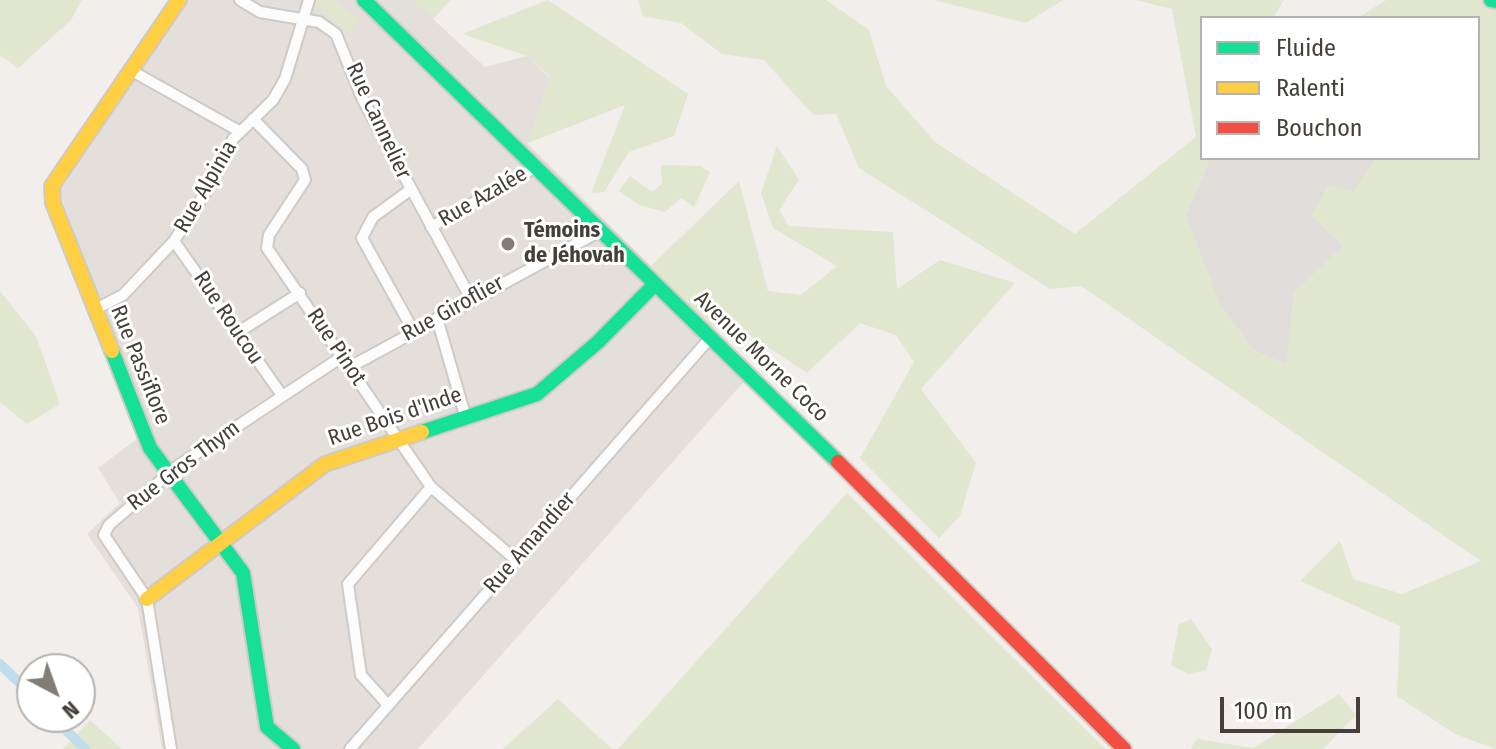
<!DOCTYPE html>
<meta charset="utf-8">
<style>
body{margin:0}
#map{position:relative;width:1496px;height:749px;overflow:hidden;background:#f1eeeb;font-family:"Fira Sans Condensed",sans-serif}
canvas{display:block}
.legend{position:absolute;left:1200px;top:16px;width:280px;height:144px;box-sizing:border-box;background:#fff;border:2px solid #b5b2af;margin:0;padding:10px 14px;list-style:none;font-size:24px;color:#463f38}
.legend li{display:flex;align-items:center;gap:16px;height:40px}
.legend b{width:40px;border:2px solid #b5b2af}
.north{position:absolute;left:16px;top:653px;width:80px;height:80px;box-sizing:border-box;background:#fff;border:2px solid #b5b2af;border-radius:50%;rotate:139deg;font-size:22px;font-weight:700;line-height:32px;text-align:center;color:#463f38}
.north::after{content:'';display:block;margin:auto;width:28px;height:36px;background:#827c77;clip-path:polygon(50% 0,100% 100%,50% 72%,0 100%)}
.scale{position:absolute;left:1220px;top:697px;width:140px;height:36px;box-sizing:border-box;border:4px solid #463f38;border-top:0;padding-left:10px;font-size:24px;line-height:28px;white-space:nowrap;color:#463f38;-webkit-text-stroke:6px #fff;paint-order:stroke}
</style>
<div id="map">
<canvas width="1496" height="749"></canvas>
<ul class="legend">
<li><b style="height:10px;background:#16e098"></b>Fluide</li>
<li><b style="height:10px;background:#ffcf43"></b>Ralenti</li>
<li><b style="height:10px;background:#f24e42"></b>Bouchon</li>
</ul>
<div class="north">N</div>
<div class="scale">100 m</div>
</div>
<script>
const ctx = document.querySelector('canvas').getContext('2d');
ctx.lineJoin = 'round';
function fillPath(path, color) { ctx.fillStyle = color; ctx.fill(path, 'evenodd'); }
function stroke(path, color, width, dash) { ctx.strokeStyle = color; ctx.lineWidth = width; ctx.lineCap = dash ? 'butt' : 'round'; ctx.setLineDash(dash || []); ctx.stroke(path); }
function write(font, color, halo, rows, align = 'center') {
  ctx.font = font + ' "Fira Sans Condensed",sans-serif'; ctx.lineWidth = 6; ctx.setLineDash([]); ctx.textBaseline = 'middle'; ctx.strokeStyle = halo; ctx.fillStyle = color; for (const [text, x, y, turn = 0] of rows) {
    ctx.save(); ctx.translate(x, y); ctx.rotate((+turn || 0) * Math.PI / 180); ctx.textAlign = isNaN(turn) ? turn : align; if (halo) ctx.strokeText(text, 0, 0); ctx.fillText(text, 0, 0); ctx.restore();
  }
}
fillPath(new Path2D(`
 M188,0H450L433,19L485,67L527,56L550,78L528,144L755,369L418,749H162L138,608L87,534L120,503L98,468L149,430L59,192Z`), '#e4dfda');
fillPath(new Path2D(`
 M1210,158H1376L1354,191L1311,215L1344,246L1294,293L1287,365L1254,351L1219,303L1186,215Z`), '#e0ddda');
fillPath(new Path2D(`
 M0,0H82L71,20L18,68L0,55Z
 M316,0H335L360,22L347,34C337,21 324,16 314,3Z
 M412,0H450L433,19Z
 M548,0L688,94L674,136L629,152L604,192L591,193L625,105L528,143L550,77L527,56L462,34Z
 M638,0H826L869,30L886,86L935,142L1075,234L1196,137L1172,9L1136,0H1284L1273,18H1202V158H1210L1186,215L1219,303L1254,351L1286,365L1294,293L1344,246L1311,215L1329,185L1354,191L1376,158H1478V18H1358L1386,0H1496V749L1455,734L1397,696L1400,626L1300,581L1340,541L1353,579L1402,594L1481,561L1081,286L1050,289L859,168L836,114L813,115L764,60L722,54L681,23L643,16Z
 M933,0H1063L1026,23Z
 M777,146L799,180L779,210L789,226L893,232L897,289L940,260L1015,283L921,389L976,463L960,516L939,538L860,458L914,362L896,335L860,323L807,373L734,325L713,328L651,266L739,181L768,291L801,295L837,266L773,228L761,193Z
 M661,165L700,166L710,172L694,207L681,198L665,212L639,205L619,191L630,176L652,192L662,184Z
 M0,291L36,336L60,404L27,424L0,402Z
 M847,493L1105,749H618Z
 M1191,619L1212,649L1206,670L1188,674L1171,665L1179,624Z
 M1339,694L1356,715L1323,749H1191L1197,739L1253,748Z
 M558,699L612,749H503Z
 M90,720L122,749H63Z`), '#e0e7ce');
fillPath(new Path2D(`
 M375,0H406L429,20L416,36Z
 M200,221L215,236L198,251L186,238Z`), '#e2dfdc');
stroke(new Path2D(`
 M0,664L32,695
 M53,717L85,749`), '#c1dde9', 10);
const street = new Path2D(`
 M240,0L260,12L319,22L336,34L363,100L471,299
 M132,71L239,131
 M253,119L302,169L305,180L269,235L267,248L431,487L516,560
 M410,190L373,217L362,238L413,330
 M431,227L536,167
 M174,241L281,394
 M94,310L123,295L174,241L204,195L233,139L273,100L285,79L309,0
 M437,318L465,415
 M240,331L300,293
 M350,367L600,231
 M388,705L361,675L348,584L431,487
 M171,749L147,599L104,535L109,525L179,465L343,356
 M350,749L710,338`);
const fast = new Path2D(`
 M364,0L838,462
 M1491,0L1496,1
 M112,351L150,448L243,573L267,727L293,749
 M422,432L537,394L598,342L655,284`);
const slow = new Path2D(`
 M112,351L53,203L52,186L179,0
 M147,599L325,464L422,432`);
const jam = new Path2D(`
 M838,462L1124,749`);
stroke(street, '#cdcac7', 14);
stroke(fast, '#cfcac3', 18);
stroke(slow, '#cfcac3', 18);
stroke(jam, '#cfcac3', 18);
stroke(street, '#fdfcfc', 10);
stroke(fast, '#16e098', 14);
stroke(slow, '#ffcf43', 14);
stroke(jam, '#f24e42', 14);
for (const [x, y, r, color] of [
 [508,244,8,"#827c77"]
]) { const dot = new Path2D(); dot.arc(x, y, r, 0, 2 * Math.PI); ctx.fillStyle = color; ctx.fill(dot); stroke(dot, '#fff', 3); }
write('22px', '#463f38', '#fff', [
 ["Rue Cannelier",378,121,65],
 ["Rue Alpinia",206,187,-60],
 ["Rue Azalée",483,197,-30],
 ["Rue Giroflier",453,309,-29],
 ["Rue Roucou",228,318,56],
 ["Rue Pinot",336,347,56],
 ["Avenue Morne Coco",761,357,44],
 ["Rue Passiflore",140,365,68],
 ["Rue Bois d'Inde",395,417,-19],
 ["Rue Gros Thym",184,466,-37],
 ["Rue Amandier",530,543,-49]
]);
write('bold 22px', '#463f38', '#fff', [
 ["Témoins",524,231],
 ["de Jéhovah",524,256]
], 'left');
</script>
